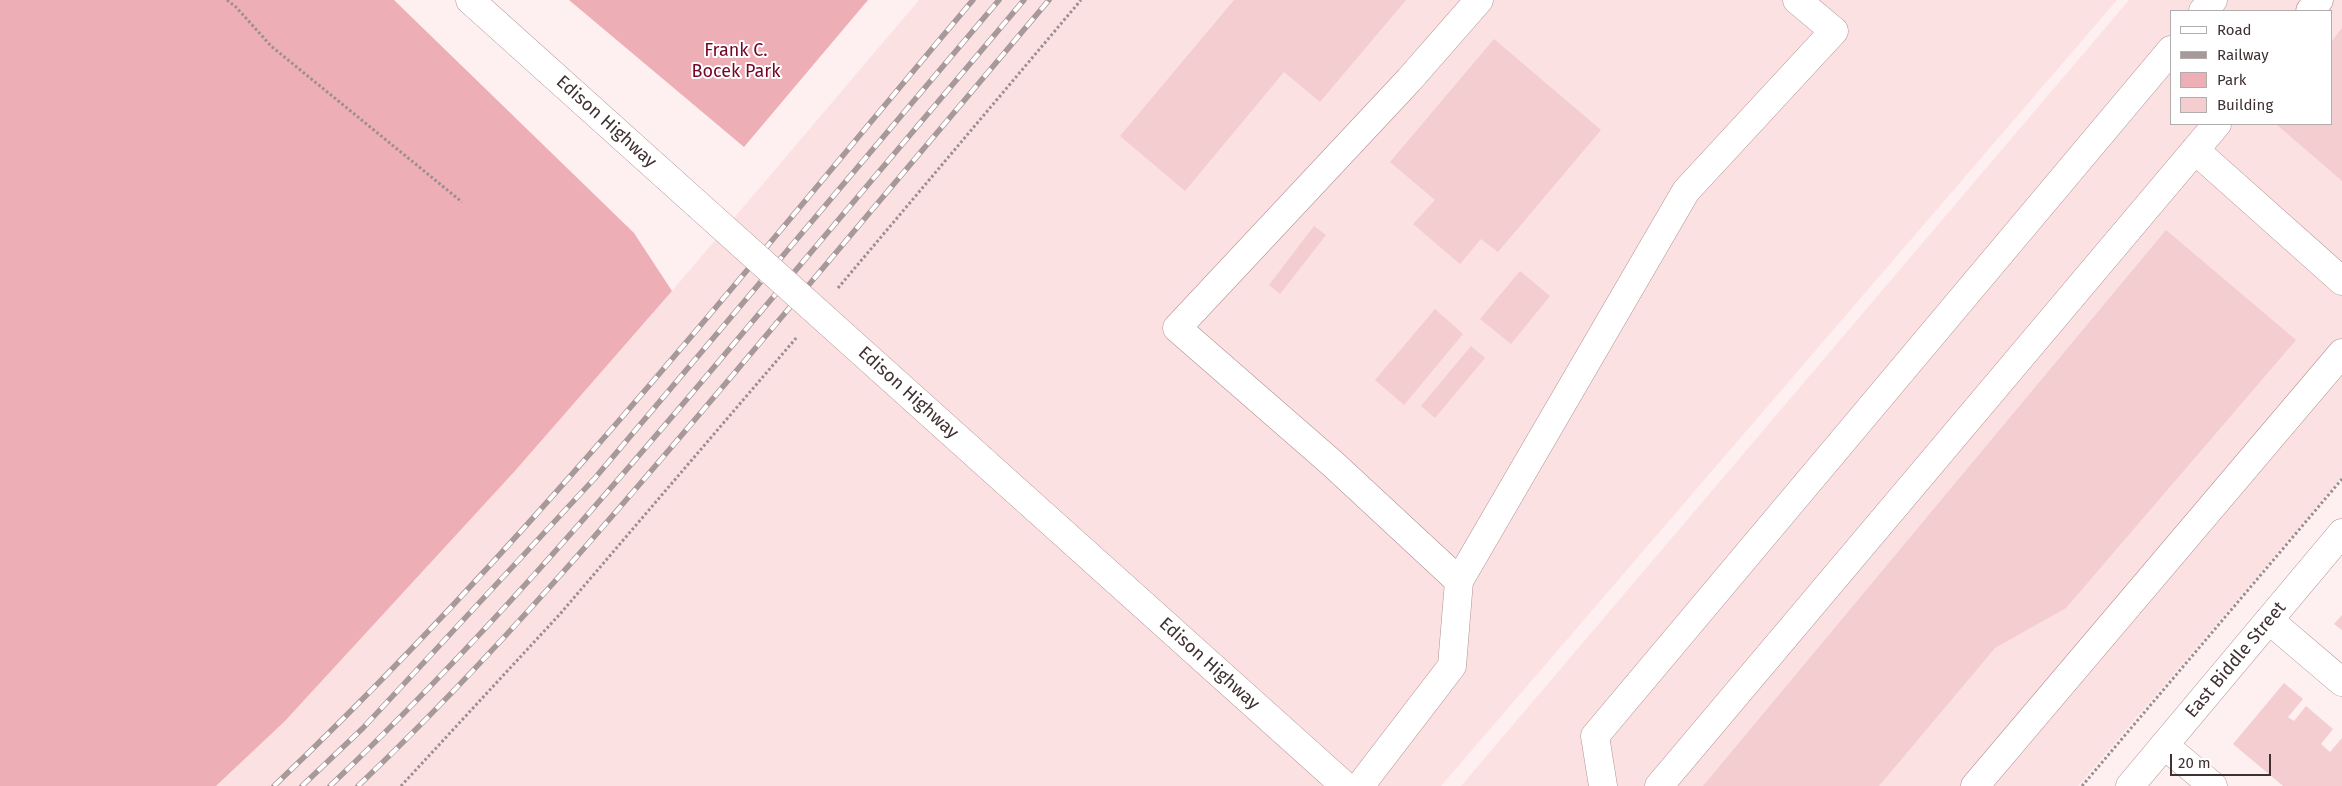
<!DOCTYPE html>
<style>
body{margin:0}
#map{position:relative;width:2342px;height:786px;overflow:hidden;background:#feeff0;font-family:"Fira Sans",sans-serif}
canvas{display:block}
.legend{position:absolute;left:2170px;top:10px;width:162px;height:115px;box-sizing:border-box;background:#fff;border:1px solid #b2adad;margin:0;padding:6px 9px;list-style:none;font-size:15px;color:#3f3132}
.legend li{display:flex;align-items:center;gap:10px;height:25px}
.legend b{width:25px;border:1px solid #b2adad}
.scale{position:absolute;left:2170px;top:754px;width:101px;height:22px;box-sizing:border-box;border:2px solid #3f3132;border-top:0;padding-left:6px;font-size:15px;line-height:18px;white-space:nowrap;color:#3f3132;-webkit-text-stroke:4px #fff;paint-order:stroke}
</style>
<div id="map">
<canvas width="2342" height="786"></canvas>
<ul class="legend">
<li><b style="height:6px;background:#fff"></b>Road</li>
<li><b style="height:6px;background:#a79899"></b>Railway</li>
<li><b style="height:14px;background:#edafb5"></b>Park</li>
<li><b style="height:14px;background:#f4cdd0"></b>Building</li>
</ul>
<div class="scale">20 m</div>
</div>
<script>
const ctx = document.querySelector('canvas').getContext('2d');
ctx.lineJoin = 'round';
function fillPath(path, color) { ctx.fillStyle = color; ctx.fill(path, 'evenodd'); }
function stroke(path, color, width, dash) { ctx.strokeStyle = color; ctx.lineWidth = width; ctx.lineCap = dash ? 'butt' : 'round'; ctx.setLineDash(dash || []); ctx.stroke(path); }
function write(font, color, halo, rows, align = 'center') {
  ctx.font = font + ' "Fira Sans",sans-serif'; ctx.lineWidth = 4; ctx.setLineDash([]); ctx.textBaseline = 'middle'; ctx.strokeStyle = halo; ctx.fillStyle = color; for (const [text, x, y, turn = 0] of rows) {
    ctx.save(); ctx.translate(x, y); ctx.rotate((+turn || 0) * Math.PI / 180); ctx.textAlign = isNaN(turn) ? turn : align; if (halo) ctx.strokeText(text, 0, 0); ctx.fillText(text, 0, 0); ctx.restore();
  }
}
fillPath(new Path2D(`
 M919,0H2117L1441,786H216L285,721L514,472L672,291Z
 M2129,0H2342V477L2078,786H1461ZM2171,11H2331V124H2171Z`), '#fce1e3');
fillPath(new Path2D(`
 M0,0H394L634,233L672,291L514,472L285,721L216,786H0Z
 M569,0H868L744,147Z`), '#edafb5');
fillPath(new Path2D(`
 M1234,0H1406L1320,102L1284,72L1185,191L1120,136Z
 M2342,28V181L2276,124H2331V42Z
 M1494,39L1601,130L1498,252L1481,239L1460,264L1413,224L1435,200L1390,162Z
 M1314,226L1326,235L1280,294L1269,285Z
 M2166,230L2296,340L2066,608L1995,648L1879,786H1703Z
 M1520,271L1550,296L1511,344L1480,319Z
 M1435,309L1463,334L1404,405L1375,380Z
 M1471,346L1485,358L1435,418L1421,406Z
 M2342,615V630L2334,624Z
 M2284,683L2303,699L2288,717L2294,721L2306,706L2333,729L2321,744L2330,752L2342,738V786H2283L2233,744Z`), '#f4cdd0');
const minor = new Path2D(`
 M2203,11L2213,0
 M2310,11L2319,0
 M2195,150L2342,281
 M1459,581L1333,464L1177,328L1409,80L1479,0
 M2269,620L2342,682
 M2164,745L2213,786
 M1360,786L1452,666L1459,581L1686,191L1834,31L1797,0
 M1603,786L1595,736L2171,50
 M1659,786L2217,124
 M1975,786L2342,353
 M2130,786L2342,533`);
const major = new Path2D(`
 M470,0L697,204
 M982,460L1345,786`);
stroke(minor, '#b19093', 29);
stroke(major, '#b19093', 29);
stroke(new Path2D(`
 M227,0L236,7L271,46L462,202
 M838,288L1081,0
 M401,786L560,614L797,337
 M2082,786L2342,479`), '#9c8e8f', 3, [2.5, 2.5]);
stroke(minor, '#fff', 28);
stroke(major, '#fff', 28);
const rail = new Path2D(`
 M274,786C529,544 747,268 973,0
 M302,786L363,728L595,478L999,0
 M330,786C474,649 604,498 731,347C829,231 926,116 1024,0
 M358,786C494,657 616,513 737,370C841,247 945,123 1049,0`);
stroke(rail, '#a79899', 5.5);
stroke(rail, '#fff', 4, [11]);
const majorBridge = new Path2D(`
 M697,204L982,460`);
stroke(majorBridge, '#b19093', 29, []);
stroke(majorBridge, '#fff', 28);
write('18px', '#740528', '#fff', [
 ["Frank C.",736,51],
 ["Bocek Park",736,72]
]);
write('18px', '#3f3132', '#fff', [
 ["Edison Highway",606,122,42],
 ["Edison Highway",908,393,42],
 ["East Biddle Street",2236,660,-50],
 ["Edison Highway",1209,664,42]
]);
</script>
